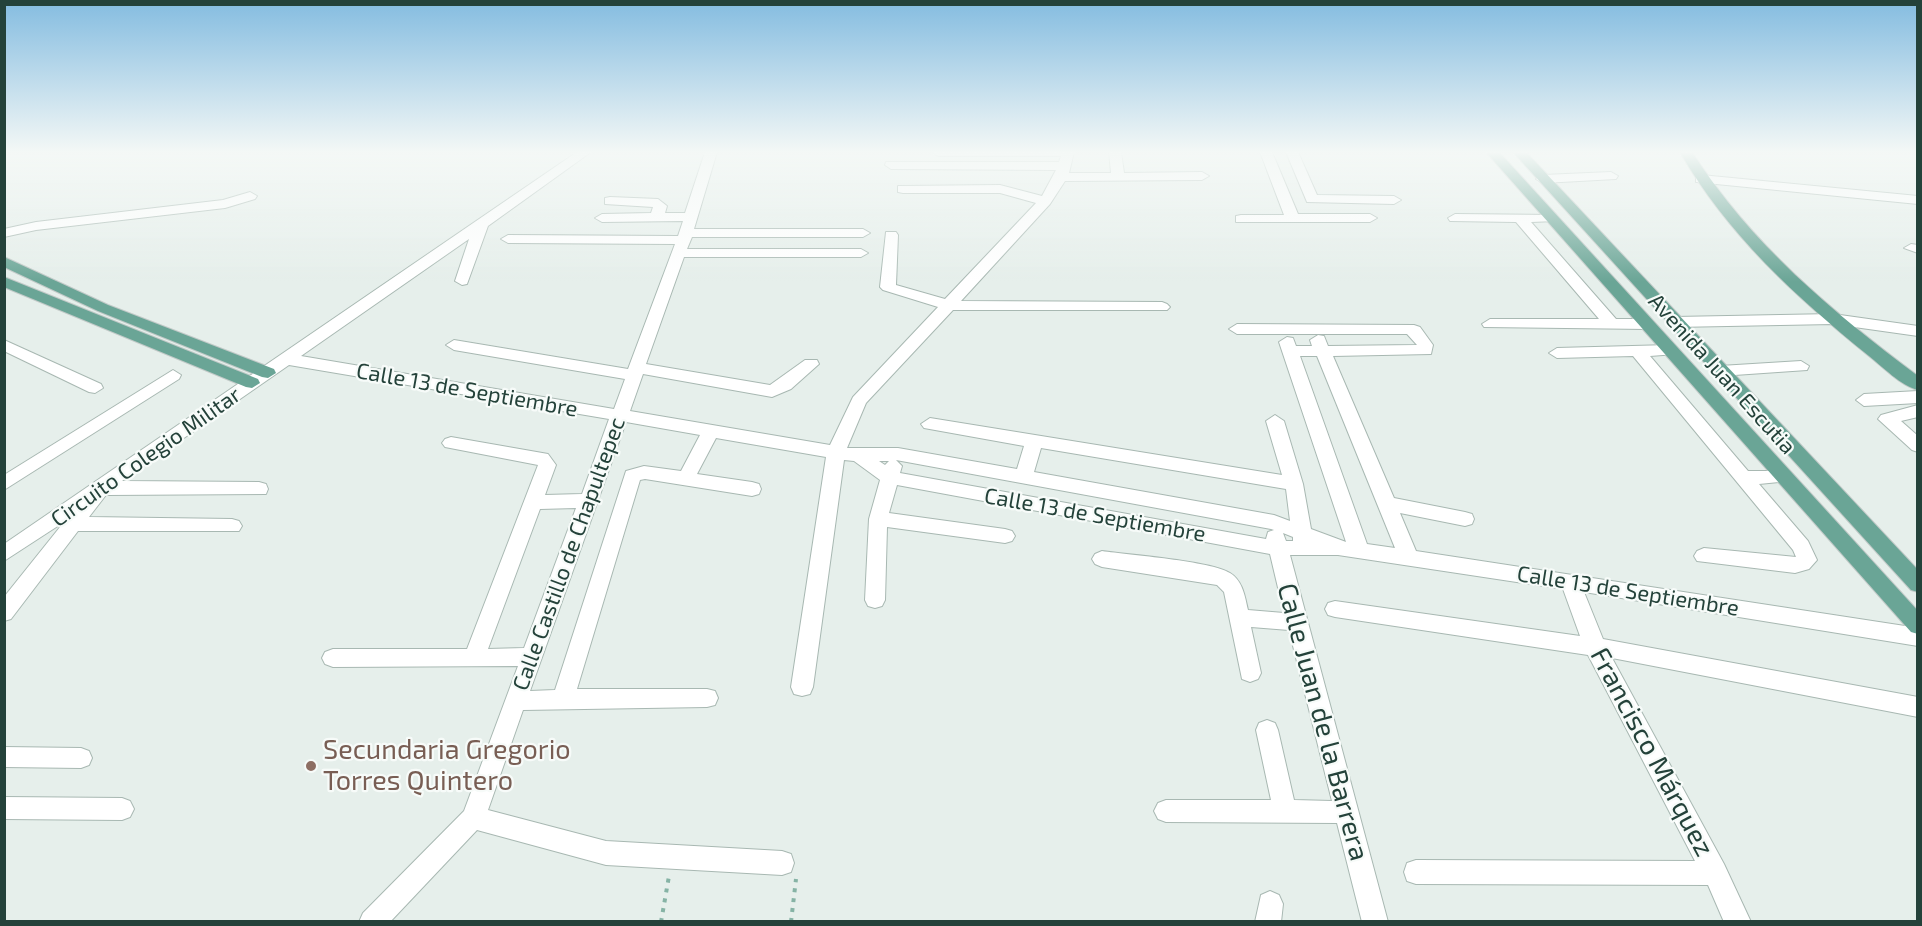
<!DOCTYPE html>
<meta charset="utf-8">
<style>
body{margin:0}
#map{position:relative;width:1922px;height:926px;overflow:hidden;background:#e6efeb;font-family:"Exo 2",sans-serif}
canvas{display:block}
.frame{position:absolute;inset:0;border:6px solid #24423a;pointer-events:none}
</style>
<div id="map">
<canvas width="1922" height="926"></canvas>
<div class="frame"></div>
</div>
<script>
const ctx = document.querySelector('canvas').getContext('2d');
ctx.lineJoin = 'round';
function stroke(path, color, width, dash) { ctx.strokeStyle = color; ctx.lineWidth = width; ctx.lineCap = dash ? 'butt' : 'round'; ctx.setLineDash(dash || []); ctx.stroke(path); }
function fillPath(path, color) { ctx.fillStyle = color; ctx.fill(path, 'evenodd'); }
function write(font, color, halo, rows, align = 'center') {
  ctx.font = font + ' "Exo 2",sans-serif'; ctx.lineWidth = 4.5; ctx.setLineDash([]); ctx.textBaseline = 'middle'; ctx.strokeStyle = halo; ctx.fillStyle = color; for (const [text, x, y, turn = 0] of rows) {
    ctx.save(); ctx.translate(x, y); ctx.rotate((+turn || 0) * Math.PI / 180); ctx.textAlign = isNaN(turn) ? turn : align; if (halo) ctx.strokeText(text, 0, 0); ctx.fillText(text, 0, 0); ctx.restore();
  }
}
const minor = new Path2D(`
 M577,152H591L488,226L467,284L462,285L455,281L469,239L301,356L614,409L625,379L454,350L446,345L454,340L628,369L675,244L508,243L501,239L508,235L678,236L683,221L602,222L595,218L602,214L651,213L653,207L605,204V198L610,197L658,199L667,206L665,213H685L705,152H717L694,229H863L870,233L863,237H692L687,249H861L868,253L861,257H684L646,364L770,385L805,360H817L819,364L791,389L772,397L643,374L630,411L830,445L853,397L938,307L883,290L880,287L886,232H896L898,235L896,285L945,299L1036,203L1000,193H903L898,192V186L1000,185L1042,196L1056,170L891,169L885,165L886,162H1059L1061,156H938L932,152H1074L1069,173H1111L1109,152H1121L1124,173L1202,172L1209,176L1202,180L1065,181L1050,204L961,301L1162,302L1167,304L1170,307L1167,310H953L866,403L847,448H898L1017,469L1024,446L924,428L921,424L930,418L1282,475L1266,421L1275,415L1284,421L1303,484L1311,529L1346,542L1279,342L1287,337L1293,338L1296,346H1312L1310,340L1318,335L1324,336L1328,346L1417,345L1407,334H1237L1229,329L1237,324L1414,325L1420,327L1433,345L1431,354L1333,356L1394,498L1465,512L1472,514L1474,519L1472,524L1465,526L1400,513L1416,551L1918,628V646L1584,592L1603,639L1918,697V717L1612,658L1724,864L1751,922H1724L1708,885L1416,884L1407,881L1404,872L1407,863L1416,860L1695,861L1588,655L1335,617L1328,615L1325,609L1328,603L1335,601L1580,636L1563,589L1338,555H1290L1388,922H1362L1337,823L1166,822L1158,819L1154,811L1158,803L1166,800H1271L1256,730L1259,723L1267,720L1275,723L1278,730L1294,800L1332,801L1289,630L1251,627L1261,673L1258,679L1250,682L1242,679L1224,592L1217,585L1102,567L1095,564L1092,559L1095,554L1102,551C1129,555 1211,561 1230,573C1243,581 1245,597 1248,610L1284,613L1270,554L897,485L889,513L1005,529L1012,531L1015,536L1012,541L1005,543L887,527L885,600L882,606L875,608L868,606L865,600L869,519L880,480L854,461L844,460L813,687L810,694L802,696L794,694L791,687L826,457L716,438L697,474L752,482L759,484L761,489L759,494L752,496L645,479L640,480L577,689H707L715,691L718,698L715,705L707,707L523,710L488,810L606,841L782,851L791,854L794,863L791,872L782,875L606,865L477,830L390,922H359L363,913L464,811L518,666L333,667L325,664L322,658L325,652L333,649H467L538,465L445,447L442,443L445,439L451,437L548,454L556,465L545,495L582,494L609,419L289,365L122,481L259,482L266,484L268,489L266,494L106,495L89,517L232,519L239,521L242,526L239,531H78L11,619L4,621V597L64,522L4,561V544ZM1300,356H1317L1395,548L1367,544ZM626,422L700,435L681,471L644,466L626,471L555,690L530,691ZM1041,448L1286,489L1290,521L1274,515L1034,472ZM896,460L1271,529L1274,530L1268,532L1266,539L900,473L902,466ZM879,461H889L885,465ZM576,508L524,648L488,649L540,509ZM1283,533L1293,537V541H1286Z
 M1260,152H1272L1298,214H1370L1377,218L1370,222H1236V216L1241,215H1284Z
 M1286,152H1298L1317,195L1394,196L1401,200L1394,204L1307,202Z
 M1611,172L1618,176L1616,179L1543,183L1536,179L1543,175Z
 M1701,175L1918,196V204L1696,182V176Z
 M250,192L257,196L255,199L225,208L36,230L4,237V229L36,222L223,200Z
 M1455,214L1556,215V221L1531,222L1616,319H1647L1655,324L1647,329L1484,327L1482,324L1490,319H1599L1516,222L1450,221L1448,218Z
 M1911,244L1918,245V253L1904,248Z
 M1833,314L1918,326V336L1833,324L1675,327L1667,322L1675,317Z
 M4,340L101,384L103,388L95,393L89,392L4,351Z
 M1670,345L1678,350L1676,354L1650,356L1748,471H1789L1792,476L1789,481L1759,484L1808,541L1817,560L1809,569L1795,573L1697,561L1694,556L1697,551L1704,548L1796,557L1793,550L1633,356L1557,358L1549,353L1557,348Z
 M1801,361L1809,366L1807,370L1720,376L1712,371L1720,366Z
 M173,370L181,375L179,379L4,490V475Z
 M1918,391V403L1864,406L1856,400L1864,394Z
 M1918,405V417L1901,421L1918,436V452L1912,450L1878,419L1881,415Z
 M4,747L81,748L89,751L92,758L89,765L81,768L4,767Z
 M4,797L122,798L130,801L134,809L130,817L122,820L4,819Z
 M1270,891L1279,895L1283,904L1281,922H1255L1261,895Z`);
const major = new Path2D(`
 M1486,152H1499L1918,611V634L1911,632Z
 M1513,152H1526L1918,570V592L1911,590Z
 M1680,152H1692C1751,244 1831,311 1918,376V390C1901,386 1883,367 1869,356C1796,297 1727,234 1680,152Z
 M4,257L108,305L274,369L276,373L268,378L262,377L98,311L4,267Z
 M4,277L258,379L260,383L252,388L246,387L4,287Z`);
stroke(minor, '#a8b8b2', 2);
stroke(major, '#c2cac8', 2);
stroke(new Path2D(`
 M661,922L669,876
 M791,922L796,879`), '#86b3a5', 4, [4, 6]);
fillPath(minor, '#fff');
fillPath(major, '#6aa596');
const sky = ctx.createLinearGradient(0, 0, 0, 282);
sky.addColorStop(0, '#84bce0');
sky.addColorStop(0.54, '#f4f8f6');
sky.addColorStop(1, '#f4f8f600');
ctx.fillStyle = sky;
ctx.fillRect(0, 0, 1922, 282);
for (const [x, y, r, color] of [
 [311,766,6,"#8d6e63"]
]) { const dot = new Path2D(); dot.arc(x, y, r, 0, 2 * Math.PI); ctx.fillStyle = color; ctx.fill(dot); stroke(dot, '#f7fbf9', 2); }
write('22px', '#24423a', '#f7fbf9', [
 ["Avenida Juan Escutia",1722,374,48],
 ["Calle 13 de Septiembre",467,390,10],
 ["Circuito Colegio Militar",146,457,-35],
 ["Calle 13 de Septiembre",1095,515,10],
 ["Calle Castillo de Chapultepec",569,554,-70],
 ["Calle 13 de Septiembre",1628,591,9]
]);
write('27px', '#24423a', '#f7fbf9', [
 ["Calle Juan de la Barrera",1323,722,75],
 ["Francisco Márquez",1652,752,62]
]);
write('27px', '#785e54', '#f7fbf9', [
 ["Secundaria Gregorio",323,750],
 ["Torres Quintero",323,781]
], 'left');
</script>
